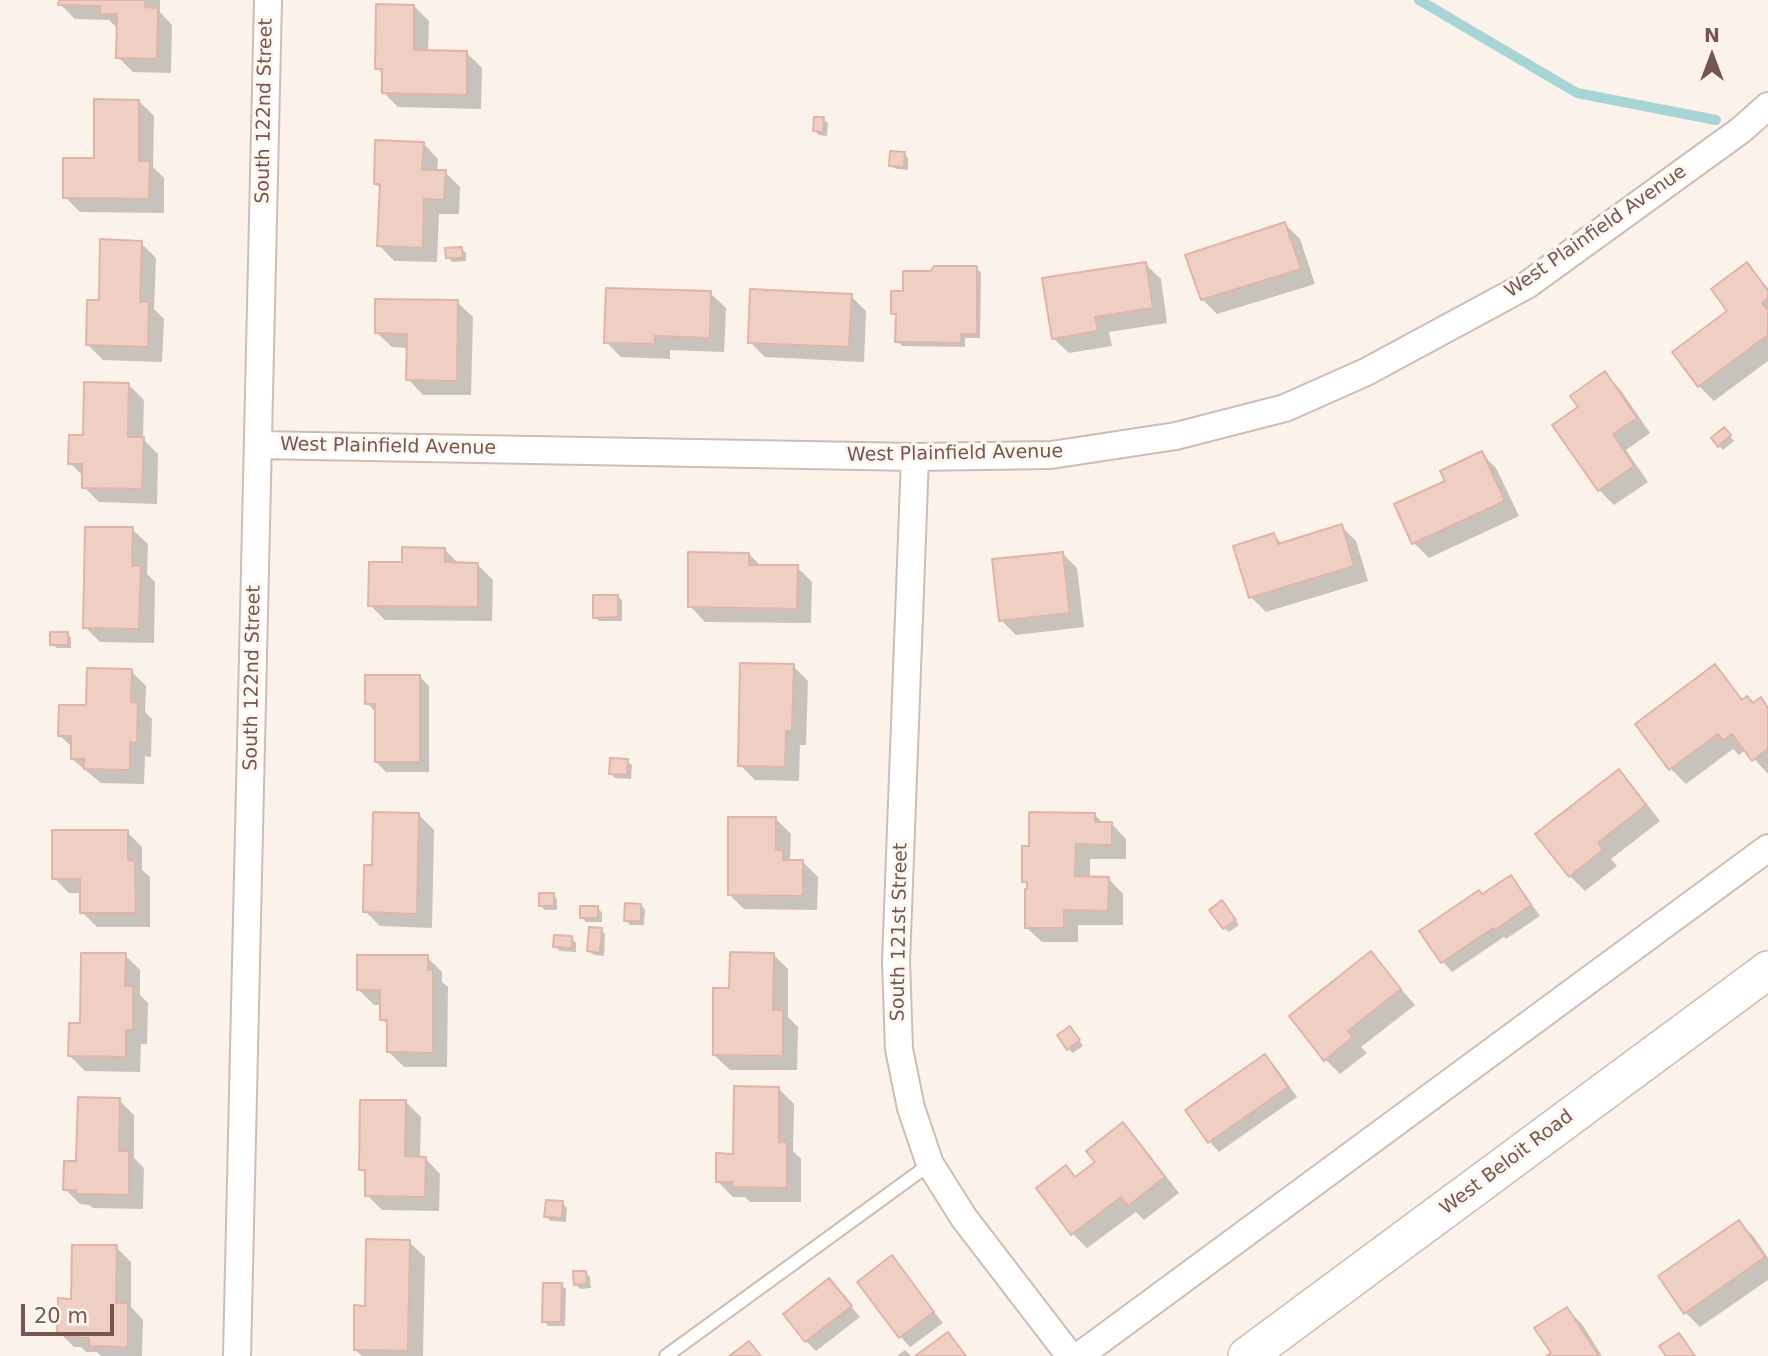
<!DOCTYPE html>
<style>
body{margin:0}
#map{position:relative;width:1768px;height:1356px;overflow:hidden;background:#fbf3eb;font-family:"DejaVu Sans",sans-serif}
canvas{display:block}
.north{position:absolute;left:1677px;top:21px;width:70px;height:70px;-webkit-text-stroke:5px #fef7f1;paint-order:stroke;rotate:0deg;font-size:19px;font-weight:700;line-height:28px;text-align:center;color:#75574f}
.north::after{content:'';display:block;margin:auto;width:24px;height:32px;background:#75574f;clip-path:polygon(50% 0,100% 100%,50% 72%,0 100%)}
.scale{position:absolute;left:21px;top:1304px;width:93px;height:32px;box-sizing:border-box;border:4px solid #75574f;border-top:0;padding-left:9px;font-size:21px;line-height:24px;white-space:nowrap;color:#75574f;-webkit-text-stroke:5px #fef7f1;paint-order:stroke}
</style>
<div id="map">
<canvas width="1768" height="1356"></canvas>
<div class="north">N</div>
<div class="scale">20 m</div>
</div>
<script>
const ctx = document.querySelector('canvas').getContext('2d');
ctx.lineJoin = 'round';
function fillPath(path, color) { ctx.fillStyle = color; ctx.fill(path, 'evenodd'); }
function stroke(path, color, width, dash) { ctx.strokeStyle = color; ctx.lineWidth = width; ctx.lineCap = dash ? 'butt' : 'round'; ctx.setLineDash(dash || []); ctx.stroke(path); }
function write(font, color, halo, rows, align = 'center') {
  ctx.font = font + ' "DejaVu Sans",sans-serif'; ctx.lineWidth = 6; ctx.setLineDash([]); ctx.textBaseline = 'middle'; ctx.strokeStyle = halo; ctx.fillStyle = color; for (const [text, x, y, turn = 0] of rows) {
    ctx.save(); ctx.translate(x, y); ctx.rotate((+turn || 0) * Math.PI / 180); ctx.textAlign = isNaN(turn) ? turn : align; if (halo) ctx.strokeText(text, 0, 0); ctx.fillText(text, 0, 0); ctx.restore();
  }
}
fillPath(new Path2D(`
 M60,0H160V12L172,25L171,73L133,72L118,57L117,28L109,20L75,19L60,4Z
 M414,6L429,21L428,52L467,53L482,68L481,109L398,107L383,92L384,75L377,68Z
 M139,101L154,116L153,167L164,178V213L80,212L65,197Z
 M823,119L828,123L827,136L819,135L814,131Z
 M423,143L438,159L437,172H445L460,187L459,214H439L437,262L394,261L379,245L381,189L376,184Z
 M904,153L908,158V170L896,169L891,165Z
 M1285,224L1300,239L1315,284L1217,314L1202,299Z
 M141,243L156,258L154,309L164,319L162,362L103,360L88,345L100,302Z
 M461,249L466,253V261L452,262L448,257Z
 M1145,264L1161,279L1167,323L1109,332L1112,346L1069,353L1053,338Z
 M1747,265L1768,288V361L1714,401L1699,386L1674,352L1730,311Z
 M976,268L981,273L980,338H965V347L902,346L897,341V318L893,313L905,293Z
 M710,293L726,308L724,352L670,350V359L621,357L606,342Z
 M851,296L866,311L864,362L765,357L750,342Z
 M457,302L473,317L471,395H423L408,379V348L392,347L376,332Z
 M1605,374L1620,389L1650,433L1626,450L1648,482L1614,505L1599,490L1580,408Z
 M129,385L144,400L143,439L158,454L157,504L99,502L84,487V477L70,463L85,437Z
 M1724,429L1734,441L1723,450L1713,439Z
 M1481,453L1496,468L1519,516L1429,558L1414,543L1447,482Z
 M1341,526L1356,541L1368,581L1266,612L1251,597L1274,535L1282,544Z
 M132,529L148,544L147,574L155,582L154,643L100,642L85,627Z
 M445,550L459,564L478,565L493,580L492,621L385,620L370,605L404,564Z
 M1062,553L1077,568L1084,627L1016,635L1001,620Z
 M749,554L761,566L797,567L812,582L811,623L705,622L690,606Z
 M618,596L622,601V621H599L595,617Z
 M67,633L71,638V648H57L52,644Z
 M793,666L808,681L806,745H800L799,781L755,780L740,765Z
 M1715,666L1744,701L1753,705L1760,700L1768,707V774L1746,750L1739,755L1733,749L1686,784L1671,769L1637,724Z
 M131,671L146,686L145,712L152,719L151,757L145,756L144,784L101,783L72,759L73,748L60,736L88,707Z
 M419,676L429,686V772H386L376,762V713L367,703Z
 M627,761L632,765L631,779L615,778L611,774Z
 M1618,772L1633,786L1660,821L1611,859L1617,866L1585,891L1570,876Z
 M419,815L434,830L432,928L380,926L365,911L373,867Z
 M1095,815L1103,823H1111L1126,839V859H1090V878H1108L1123,894V925H1078V942H1042L1026,927L1029,887L1023,881L1030,847Z
 M776,819L791,834L790,859L793,862H803L818,877L817,910L744,909L729,894Z
 M127,832L142,847V870L150,877V927H97L82,912V893H69L54,878Z
 M1510,877L1520,887L1540,916L1506,939L1504,937L1452,972L1443,962L1482,896Z
 M553,895L557,899V910H545L541,906Z
 M641,905L645,910L644,925H630L626,920Z
 M1226,907L1239,925L1229,932L1224,928Z
 M598,908L602,913V922H586L581,917Z
 M601,930L605,934L604,956L594,955L589,951Z
 M572,938L576,943V952L560,951L555,946Z
 M773,954L788,969V1017L798,1027L797,1070H730L714,1055L731,990Z
 M1371,954L1415,1005L1361,1047L1367,1053L1340,1074L1325,1059Z
 M125,955L140,970V995L148,1003L147,1044H141L140,1072L85,1071L70,1056L82,1025Z
 M427,957L442,972V982L448,987L447,1067H404L389,1052V1026L382,1019V1005H374L359,990Z
 M1074,1033L1083,1046L1073,1053L1068,1049Z
 M1265,1056L1275,1066L1297,1097L1219,1152L1210,1142L1188,1111Z
 M779,1089L794,1104L793,1151L801,1159V1202H750L745,1197H733L717,1181Z
 M119,1100L134,1115V1158L144,1168L143,1209L93,1208L89,1205L80,1204L65,1189L78,1163Z
 M406,1102L421,1117L420,1158H425L440,1174L439,1211L382,1210L367,1195V1175L361,1169Z
 M1123,1125L1138,1140L1179,1193L1144,1220L1136,1212L1087,1248L1072,1233L1066,1167L1077,1178L1097,1163Z
 M562,1203L567,1208L566,1222L551,1221L546,1217Z
 M1739,1222L1754,1237L1768,1258V1280L1700,1327L1685,1312Z
 M409,1242L425,1257L423,1356H362L355,1350L366,1308Z
 M116,1247L131,1262V1307L143,1320L142,1356H101L97,1352H86L81,1347H74L59,1332L73,1301Z
 M892,1258L943,1323L910,1347L901,1337Z
 M586,1273L590,1277L591,1288L580,1289L576,1284Z
 M829,1280L860,1317L816,1351L806,1341Z
 M561,1285L566,1289L565,1326H548L544,1321Z
 M1567,1309L1582,1324L1602,1356H1549L1553,1354Z
 M905,1350L911,1356H897Z`), '#0003');
stroke(new Path2D(`
 M1419,0L1577,93L1716,120`), '#a7d4d5', 10);
const building = new Path2D(`
 M59,0H145V7L158,8L157,59L116,58L117,14H100V6L58,5Z
 M376,4L414,5V50L467,51V95L382,93V69H375Z
 M94,99L139,100V161H150L149,199L63,198V158H94Z
 M814,117H824L823,132L813,131Z
 M375,140L424,142L422,170H446L444,200L424,199L423,248L377,246L380,184H374Z
 M890,151L905,152L904,167L889,166Z
 M1285,222L1301,269L1201,300L1185,255Z
 M100,239L142,241L140,302H149L148,347L86,345L87,300H99Z
 M462,247L463,258H446L445,248Z
 M1146,262L1153,308L1095,317L1098,331L1052,339L1042,278Z
 M1747,262L1768,291V298L1762,303L1768,310V335L1698,387L1672,352L1727,311L1711,289Z
 M934,266H977V334H961V343L895,342L896,314H891V291H903V271H931Z
 M606,288L711,291L710,338L655,336V344L604,343Z
 M750,289L852,294L849,347L748,343Z
 M375,299L458,300L457,381L406,380L407,334L375,333Z
 M1605,371L1637,418L1613,434L1634,466L1598,491L1552,425L1578,407L1570,396Z
 M84,382L129,383L128,437H144L142,489L82,488V464H68L69,435H83Z
 M1724,427L1731,435L1718,447L1711,438Z
 M1482,451L1505,501L1412,544L1394,504L1445,481L1440,471Z
 M1342,524L1354,566L1249,598L1233,546L1274,533L1278,544Z
 M85,527H133L132,566H141L139,629L83,628Z
 M402,547L445,548V562L478,563V607L368,606L369,562H402Z
 M688,552L749,553V565H798L797,609L688,607Z
 M1063,552L1070,613L999,621L992,559Z
 M593,595H618V617L593,618Z
 M50,632H68V645H50Z
 M740,663L794,664L792,731H786L785,767L738,766Z
 M1715,664L1742,700L1747,696L1753,703L1761,697L1768,708V749L1752,761L1732,734L1723,741L1718,734L1669,770L1635,724Z
 M87,668L132,669L131,702H138L137,743L130,742V770L84,769V759H71V736H58L59,705H86Z
 M365,675H420V762H375V704H365Z
 M610,758L628,759L627,775L609,774Z
 M1619,769L1646,805L1598,843L1603,850L1569,877L1535,834Z
 M373,812L419,813L417,914L363,912L364,865H372Z
 M1029,812L1095,813V822H1112V845L1076,844L1075,876L1109,877L1108,911L1064,910V928H1025V889H1027V882H1022V846H1029Z
 M728,817H776V850H783V860H803V896L728,895Z
 M52,830H128V860L135,861L136,913H80V879H52Z
 M1511,875L1531,905L1495,930L1493,928L1441,963L1419,931L1479,890L1482,894Z
 M539,893H554V906H539Z
 M1222,900L1236,920L1223,929L1209,910Z
 M625,903L641,904V921H624Z
 M580,906H598V918H580Z
 M589,927L602,928L600,953L587,951Z
 M554,935L572,936V948L553,947Z
 M1371,951L1401,989L1348,1031L1353,1037L1324,1061L1289,1016Z
 M730,952L774,953L773,1010H783V1056L713,1055V988H729Z
 M81,953H126L125,986H133V1030H126V1057L68,1056L69,1023H80Z
 M357,955H428V970H433V1053L387,1052V1020H380V990H357Z
 M1070,1026L1080,1040L1067,1050L1057,1035Z
 M1265,1054L1288,1087L1208,1143L1185,1110Z
 M734,1086L779,1087V1142H787V1188L733,1187V1182H716V1153L733,1154Z
 M78,1097L120,1098L119,1151H129V1195L76,1194V1190H63L64,1161H76Z
 M360,1100H406L405,1156L426,1157L425,1197L365,1196V1170H359Z
 M1123,1122L1165,1177L1128,1206L1121,1197L1071,1235L1036,1188L1066,1165L1075,1177L1095,1162L1086,1151Z
 M546,1200L563,1201L562,1218L544,1217Z
 M1739,1220L1765,1257L1684,1314L1658,1276Z
 M366,1239L410,1240L408,1351L354,1350V1305L365,1306Z
 M72,1245H117L116,1303H128V1347L89,1346V1338L69,1337V1333H57L58,1298L71,1299Z
 M892,1255L934,1312L899,1338L857,1282Z
 M573,1271H586L587,1284L574,1285Z
 M829,1278L852,1306L805,1342L783,1314Z
 M543,1283H562L561,1322H542Z
 M1567,1307L1599,1356H1546L1551,1353L1534,1328Z
 M948,1332L966,1356H915Z
 M1679,1333L1695,1356H1666L1659,1346Z
 M749,1341L761,1356H729Z`);
fillPath(building, '#efcfc4');
stroke(building, '#e0b4a6', 2);
const service = new Path2D(`
 M666,1356L930,1164`);
const minor = new Path2D(`
 M258,445L915,457L1051,455L1176,436L1285,408L1366,372L1527,285L1741,130L1768,106
 M915,457L896,962L899,1049L911,1108L930,1164L964,1218L1070,1356
 M237,1356L268,0
 M1079,1356L1768,848`);
const secondary = new Path2D(`
 M1247,1356L1768,970`);
stroke(service, '#cfbcb3', 16);
stroke(minor, '#cfbcb3', 30);
stroke(secondary, '#d2bbb1', 40);
stroke(service, '#fff', 12);
stroke(minor, '#fff', 26);
stroke(secondary, '#fff', 37);
write('19px', '#75574f', '#fef7f1', [
 ["South 122nd Street",265,111,-89],
 ["West Plainfield Avenue",1596,232,-35],
 ["West Plainfield Avenue",388,447,1],
 ["West Plainfield Avenue",955,454,-1],
 ["South 122nd Street",253,678,-89],
 ["South 121st Street",900,932,-89],
 ["West Beloit Road",1507,1163,-37]
]);
</script>
